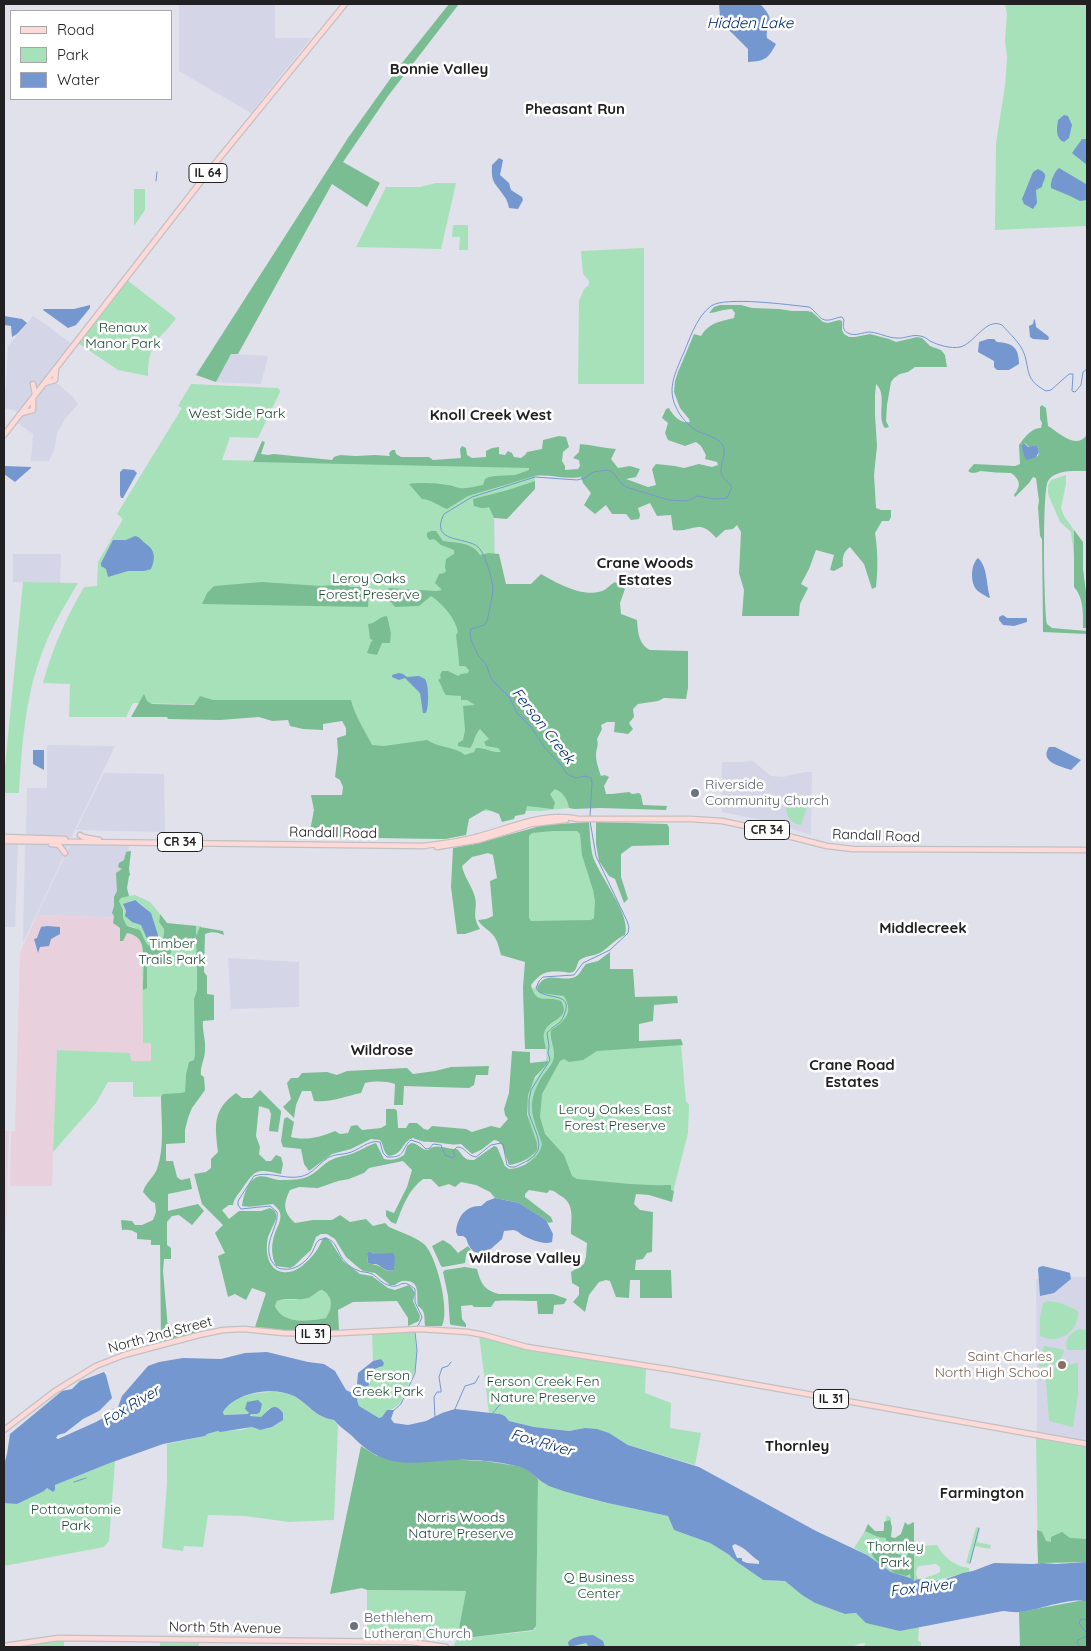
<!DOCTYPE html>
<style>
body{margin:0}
#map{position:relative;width:1091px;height:1651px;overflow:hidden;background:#e1e1ec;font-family:Quicksand,sans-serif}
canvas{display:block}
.frame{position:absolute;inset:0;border:5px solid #212124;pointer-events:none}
.legend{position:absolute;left:10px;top:10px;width:162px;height:90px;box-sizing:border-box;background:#fff;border:1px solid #a6a6a7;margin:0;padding:6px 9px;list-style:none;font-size:15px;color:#212124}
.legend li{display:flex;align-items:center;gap:10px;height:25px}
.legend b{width:25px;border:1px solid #a6a6a7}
</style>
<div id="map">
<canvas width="1091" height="1651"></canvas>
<div class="frame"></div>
<ul class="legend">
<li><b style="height:6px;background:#fdd9d7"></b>Road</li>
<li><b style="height:14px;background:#a7e1ba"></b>Park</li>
<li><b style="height:14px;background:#7497cf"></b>Water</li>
</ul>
</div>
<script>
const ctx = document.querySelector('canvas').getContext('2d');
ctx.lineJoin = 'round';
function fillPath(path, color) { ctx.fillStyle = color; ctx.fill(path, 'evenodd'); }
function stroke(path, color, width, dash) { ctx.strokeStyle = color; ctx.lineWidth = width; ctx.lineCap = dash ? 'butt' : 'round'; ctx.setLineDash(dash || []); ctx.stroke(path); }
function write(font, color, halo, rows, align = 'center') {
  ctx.font = font + ' Quicksand,sans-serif'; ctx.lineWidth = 5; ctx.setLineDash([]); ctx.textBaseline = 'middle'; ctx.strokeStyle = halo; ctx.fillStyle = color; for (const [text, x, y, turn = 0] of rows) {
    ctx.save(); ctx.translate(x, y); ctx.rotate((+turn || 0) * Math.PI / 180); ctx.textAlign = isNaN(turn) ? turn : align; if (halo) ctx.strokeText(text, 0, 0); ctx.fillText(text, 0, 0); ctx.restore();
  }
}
fillPath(new Path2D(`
 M179,4H275V38H311L251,113L179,71Z
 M33,316L45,324L73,345L20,412L4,408V392L6,385L8,346Z
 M231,354L268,356L261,384L216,382Z
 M50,377L73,397L78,404L65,419L57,433L55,447L49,461H31L33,434L15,421Z
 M13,554H61L60,583L13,582Z
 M47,745L115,746L71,838L26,836L27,788H47Z
 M753,761L771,776L783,777L805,772H812L811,835L766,821L722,812V762H742Z
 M104,773L164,774L165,832L76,830Z
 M4,842H18L15,927H4Z
 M25,842L70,843L23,943Z
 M71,843H129L125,906L132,918L37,915Z
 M228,958L299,962V1007L231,1009Z
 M1071,1277H1087V1443L1037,1434L1036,1279H1039L1040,1293L1057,1291L1068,1282Z`), '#d4d5e7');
fillPath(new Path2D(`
 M37,915L132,918L142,922L143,1042L151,1043L152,1061H130V1053L57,1050L52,1186H10L11,1132L15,1131L20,953Z
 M4,1131H9L4,1299Z`), '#e8d1dd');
fillPath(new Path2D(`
 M1005,4H1087V226L995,230L996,143L1005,86L1007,57L1005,41L1007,14Z
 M436,183H456L441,249L356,247L386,187H420Z
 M134,189H145V210L134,226Z
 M453,225H468V250H459L460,237H452Z
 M644,248V384H578L579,301L584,289L589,285V281L583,274L581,251Z
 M127,280L176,318C170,328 161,334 155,343C149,352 148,365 148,376L118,370L78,343Z
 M191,384L278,388L280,390V392L258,438L230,437L222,460L534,467L535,483L494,496L495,605L568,709L569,808L541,811H467L466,835L445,839L309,837L314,810L311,795H348V708L133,703L126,717H69L70,684L43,683C52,649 66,618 84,587L97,586L98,562L123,519L117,514L182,408L178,406Z
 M1066,475V484L1061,508L1064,516L1074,530V556L1071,532L1060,522L1048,494V485L1051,480Z
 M23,582L78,583C65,605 52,626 43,650C25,696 22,745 19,793H4V777Z
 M787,802L798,803L807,807L801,825C789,823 784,814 787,802Z
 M588,828L593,857L598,870L625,924L526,923L527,833L542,830Z
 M135,895L150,902L160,914L159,923L201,926L199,1058L201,1096L133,1097V1082H108L96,1103L53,1152L57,1050L130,1053L131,1061H151V1043H143L142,935L134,927L127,926L123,918L124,912L119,901C122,896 129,896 135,895ZM133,900C143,904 150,911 153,922C145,924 135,926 129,918H127L123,905Z
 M523,987L573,993L571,1052L681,1044L686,1102L688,1103L689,1105L688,1133L673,1192L528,1179L527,1158L537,1143C531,1127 524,1112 528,1094C532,1076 550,1069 546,1049H525Z
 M322,1290C334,1297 332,1308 326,1318C309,1321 283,1325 275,1306L277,1301L281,1299L296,1300Z
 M1047,1301L1061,1303L1078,1311C1079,1332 1059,1345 1040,1336V1317L1043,1303Z
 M1079,1329L1087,1330V1350H1067C1064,1340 1070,1333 1079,1329Z
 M414,1331L417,1351L416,1365L414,1373L401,1402C394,1410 388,1409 382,1417L379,1418L359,1406L357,1400L370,1383C368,1372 372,1368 382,1367L381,1359L373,1361L372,1333Z
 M479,1335L501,1342L646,1367L645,1393L671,1403L670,1428L701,1433L695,1465L628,1445L609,1433L585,1428L569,1431L534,1427L509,1421L505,1416L500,1414L489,1413Z
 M1045,1346L1064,1350C1062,1362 1051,1369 1039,1366L1043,1347Z
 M1078,1363V1394L1073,1427L1049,1421L1045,1369Z
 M270,1392C278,1392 286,1392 294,1396C308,1403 313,1417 334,1420L338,1426L334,1520L289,1522L245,1516L208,1515L203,1547L184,1546L183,1551L162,1548L167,1483V1444L205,1436L207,1434L219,1431L242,1430L252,1427L260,1430L272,1427L280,1422L269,1408L263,1416L258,1418L248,1414L224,1415L223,1412C233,1396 252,1393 270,1392Z
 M1036,1438L1087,1447V1562L1038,1563Z
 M115,1461L109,1541L104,1547L4,1566V1503L44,1491L47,1488L53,1492L55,1490V1485Z
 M538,1479L547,1485L594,1500L668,1516L674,1530L710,1543L728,1554L737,1562L763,1580L785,1581L802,1595L815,1603L845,1614L856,1613L900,1631L919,1627L918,1641L921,1642V1647H864L865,1643H862L854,1646L847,1647H453L457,1639L367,1638V1590L466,1591L457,1639L532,1631L535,1629L536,1623Z
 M887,1515L891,1518V1538L914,1546L937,1545C944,1558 955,1566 969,1568V1572C955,1575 940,1580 925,1582L923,1580C928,1575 934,1576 940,1572V1567L936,1564L919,1566L917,1568L916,1574L918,1579L914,1581L891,1572L867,1555L854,1548L866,1529L882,1535Z
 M976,1527L980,1528L977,1542L991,1545L990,1549L975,1546L970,1564L966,1563Z
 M64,1638V1647H4Z
 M160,1640H199V1647H160Z`), '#a7e1ba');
fillPath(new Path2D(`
 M449,4H459L388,96L343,162L380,183L367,207L332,184L238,354H231L216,382L196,375L348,138L398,68Z
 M720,305H741L752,308L779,309L792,311H807L812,312L823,322L828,323L839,320L842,321V330L844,334L849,337H855L870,334L889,339L896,342L917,337L922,338L930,346L941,350L945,355L947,367H915L908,372L900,374L894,378L891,382L887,405L886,421L889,427L885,428C876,416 888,395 876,384L875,395V415L877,446L874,475L876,508L881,510H891V517L889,521H882L875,533C878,552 878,569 876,587L872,589L864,564L850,547C843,552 842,558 843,566L834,571L830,570L834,555L816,550L809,569L801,584L808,588L800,604L799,616H742L744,590L739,573L741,532L737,525L733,529L725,530L716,538C699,517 693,533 673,530L671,515L657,516L650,503L638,508L640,515L639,519L631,520L626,514H612L606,505L595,514L584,505L591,493L583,483L581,477C566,480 550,474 535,476L468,496L447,509C439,506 430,499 422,499L409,484C416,482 440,483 448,485C452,485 456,488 460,488C467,489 476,486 483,485L485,479L489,477L495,476L515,475L529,470V468L253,462L262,441L265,442L261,454L268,455L274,454L332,460L334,457L340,455L356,456L375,455L390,456L389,453L392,450H395L396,454L401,457H429L433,460L461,458L460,449L462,446L466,448L467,455L472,458L486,457V451L492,448L499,447V454L505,455L508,451L512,453L514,457L521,458L525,455L527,452L542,449L543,440L559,436L566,437L569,447L563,452L562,461L565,466V470L578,469L580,466L579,460L573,458L579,452L580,444C592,445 603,448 616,449L611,459L618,468L630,466L640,469L636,477L626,479L648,487L656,485L652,469L656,464L675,466L684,468L699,464L712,467L718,465L717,462L705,459L706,455L701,446L696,442L685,446L668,440L665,433L668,423L662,418L666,409L669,408C673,416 681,424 690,422L689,419L680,408L674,392L675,381L678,372L694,334L701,336C710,322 719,322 734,318L735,313L732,309C723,309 715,313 709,313L714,307Z
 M1042,405L1046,408L1048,426C1060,433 1075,450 1087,435V471C1075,471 1055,469 1048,481C1042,490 1044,608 1047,624L1052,628L1087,631V634L1043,632L1042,539L1040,536L1038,507L1039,501L1036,478L1033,477L1029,483L1015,497L1014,495C1021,486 1021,480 1011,473C1001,473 991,472 980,471C977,473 971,474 968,471L974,464L1015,466L1020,464L1019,445C1024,438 1032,427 1041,428L1042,423L1040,419V407ZM1025,443L1029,447L1037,445L1039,452L1038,456L1026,459L1021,446Z
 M535,481V489L507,519L494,518L489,507C484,509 480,508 474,506L473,499L508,490Z
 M1074,530L1083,542V569L1087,600V628H1083C1083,614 1084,598 1074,587Z
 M431,531H436L443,541C457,543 472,542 480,555L489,553L499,554L506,584H531L541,574C557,583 583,598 602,591C606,590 611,584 615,582L625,589L620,603L621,614L637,620C638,631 638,644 650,650L688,651V688L686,699L664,698L658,701L638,704L633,709L634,717L629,723L633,729L628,734L614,732L615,722H607L601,725L602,729L597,739C599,745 596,749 596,755C596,762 599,770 601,776L605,775L609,777L604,786L606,794H612L629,792L632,794L639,793L641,795L643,805L667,806L666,810L600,808L574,809L569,808C568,800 563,792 555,789L550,794L555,803L553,809L527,806L525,814L515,816L514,819L502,822L499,814L486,809L469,819L466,835L445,839L309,837L314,810L311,795H342L343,787L340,780L335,777L338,752L337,738L346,735V728L342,721L323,724V730L303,729L290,726L288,720L272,721L259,717L220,720L168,719L167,717H131L144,694L147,701L152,704L194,705L200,696L213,700H351C354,714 365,731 372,745L384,746L427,740C439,748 454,746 465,755L474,752L476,748C484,747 492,753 501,752L498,748L486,746L484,742L489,739L480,729C474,735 475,742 470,748L458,746V743L463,740L465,730L463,706L475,705L467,700H461V696L446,695C442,690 442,685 438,680L441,678L440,675L442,671H448L458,676L461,674L468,673L469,670L465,666H459C459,656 457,645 456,635L458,632C455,618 443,604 431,596L419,606L395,607L389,600L387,589L390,588L436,591L442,590L435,583L439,574L444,573L446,571L445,567L446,559L454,554V550L441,545L434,539L430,540L427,537V533Z
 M262,582L321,586L348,584L350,587H366L369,591L368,607L202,604L207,593L214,586Z
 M387,616L391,633L390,643H382L377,655L367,653L371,642L373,640L370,639L368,624C377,623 378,617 387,616Z
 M589,822C590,832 590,844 592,854C598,875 632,915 625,935C616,939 611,945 603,951C597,956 588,955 581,959C576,962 578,969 573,972C570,973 568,973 565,972C548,971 542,971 531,985C536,1006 546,995 561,1001C572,1020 548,1018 544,1033C543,1038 545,1044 546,1049H525L523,987L525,962L501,955C499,948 498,941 493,935C488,929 482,927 478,920L486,919L493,916L490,881L497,878L493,855L488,853L472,857L462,866C464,877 472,886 475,897C478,911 471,914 480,929L465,934H457L451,887L453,848L475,844L544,825ZM553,831H577L580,834L582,855L593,890L595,901L594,918L591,920L531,921L529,918V836L532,833Z
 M596,822L667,824L669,827V845L632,846L621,854V877L628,899L624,903L615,879L609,876L599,861L596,844Z
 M130,851H131L129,869L130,875L129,876L127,888L129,896L121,898L119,901L123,910V918L127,926L140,930C143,935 144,941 148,945C159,953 165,938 164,929L159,922L160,914L167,923L196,926V936L200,927L223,931L224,935C217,932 212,931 205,934L204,972L207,976V994L214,995V1020L203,1021C202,1031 206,1040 205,1050C205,1059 200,1066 201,1075L204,1077L205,1090L192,1108L188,1118L185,1130V1143L166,1144V1161H173L177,1177L181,1180L190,1178L192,1189L168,1194V1211L198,1204L204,1211L192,1225L179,1215L172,1216L167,1222V1245L171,1248V1259H164L163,1271L168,1329L180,1332L196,1328L195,1334L161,1342L160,1245H151V1240L137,1239V1233C132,1230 128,1229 122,1230L121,1220L132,1221L135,1225H142L153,1220L156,1212L155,1203L151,1201L143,1192C145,1183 154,1177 157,1169C165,1146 161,1120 161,1097L163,1094L181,1093L185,1092L186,1075L189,1062L194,1060L195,1055L194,999L197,990V967L196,937L193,939L185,937L181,941L176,939L174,945H171L172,949L170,955L163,959L158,958L157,955L147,959V988L143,990C143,979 145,955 142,945C140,938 134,934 127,933L123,941H120V928L113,923L114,916L112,913L114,906V897L117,891L116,873L122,869L118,867L119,863L124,860L126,852Z
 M610,952V969H633L635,997L677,996L678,1003L654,1005L653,1021L639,1024V1041L681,1039L683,1045L597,1051L583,1060L569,1062L564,1059L560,1061L542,1094L540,1117L545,1134L564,1155L572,1176L577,1179C609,1182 640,1186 671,1185V1190L674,1191L672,1202L649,1195L636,1194L634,1204L640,1210L653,1212L652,1252L647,1253L643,1259L636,1260L635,1270H671L672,1298H640V1280H630L629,1298L616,1297L610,1281L606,1280L599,1282L589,1295L585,1312L573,1302L579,1295V1287L572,1283L571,1272L584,1264L586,1257L587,1243L571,1234C571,1219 575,1204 561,1196C556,1193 555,1191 550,1190L547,1193L529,1190L525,1194V1197L551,1217L553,1222L548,1223L546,1220L519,1203L495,1198L490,1192L476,1185L461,1182L455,1187L449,1184L439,1187L431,1179H423C408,1190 402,1208 396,1224L391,1222L386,1216V1210L394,1213L407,1187L412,1170L403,1161L369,1168L364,1173L349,1179L338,1181L318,1188L299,1187L290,1190C283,1204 283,1212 295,1223L313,1220H332L340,1215L350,1222L366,1219L373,1226L385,1223L389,1227C400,1232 414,1236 424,1244C437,1256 450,1311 442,1326H425C424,1317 426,1311 418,1306C416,1297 421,1282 407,1281C402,1280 399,1282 395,1285H390L375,1273L363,1271L359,1268L346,1257L335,1239L327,1234H321L316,1237L311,1250L294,1266L290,1268L276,1266C271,1256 271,1244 275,1233C277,1227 282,1220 280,1213C279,1209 276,1207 273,1204C262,1205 252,1208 242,1206C243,1197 247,1183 255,1178C263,1173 272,1180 281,1180C289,1180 296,1180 304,1178C314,1175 320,1167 329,1161C336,1157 344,1156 351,1154C360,1151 368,1145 376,1143L384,1159C392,1161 398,1159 404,1155L407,1146L411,1143C418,1143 421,1150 428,1150C436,1142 448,1150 457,1149C463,1155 464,1161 474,1160L494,1146L497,1147L505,1166L509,1169C522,1169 540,1158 542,1144C534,1118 525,1107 540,1080C544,1073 550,1068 553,1061C557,1051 549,1040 551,1030C565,1021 574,1013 564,996L541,993L538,991L537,987C547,969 561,983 575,977C580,975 582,968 586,964L598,961ZM369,1251L374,1254H379L394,1270C386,1273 383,1267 376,1265C373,1264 371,1264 368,1263L367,1253Z
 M512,1051L530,1052V1063L548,1061L547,1064L535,1077L528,1095L527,1114L537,1143V1150C531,1158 519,1164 509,1165L502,1145L498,1141L494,1140L481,1150L472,1154L461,1144C451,1145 450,1144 441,1143C428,1141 427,1144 413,1138C401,1142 404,1154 389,1156C383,1153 384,1145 380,1140L371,1139L351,1149L332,1154L309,1171L304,1164L301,1149L283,1147L281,1141L284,1119L287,1117L294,1122L291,1137C306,1141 321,1137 335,1131L340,1134L348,1133L351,1126L357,1125L362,1130L381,1128L386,1125V1109H395L397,1111L398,1128H406L409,1123H417L424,1129L428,1130L432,1126L466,1129L472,1132L491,1126L500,1128L508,1119L505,1115L504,1109L509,1093Z
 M489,1066L488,1075H476L474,1085L469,1088L404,1086L403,1105H394L395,1084C385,1081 376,1081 365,1083L361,1093C346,1096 329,1103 314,1101L311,1091H302L296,1105L294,1118L283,1107L291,1099L287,1083L291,1078H298L302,1073L327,1072L337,1075L347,1071L407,1068L413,1074L435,1071L451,1067Z
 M260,1090L281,1111V1113L278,1132L269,1131L271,1114L269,1109L259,1106L256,1136L260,1147L259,1154L266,1161H271L276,1155L281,1157L283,1164L281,1174C257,1169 256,1168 242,1189C238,1195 234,1198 233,1205H229L222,1210L229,1219L239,1211H261L270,1208L275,1211C276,1214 277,1216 276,1219C274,1225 270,1231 268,1237C265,1250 267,1270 283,1272C291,1273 296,1270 302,1266C313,1256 317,1252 323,1238L326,1237L331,1242L343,1261L360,1274L372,1276L388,1288L395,1290L409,1285L412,1288L415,1293L413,1301L420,1316L419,1321L408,1326V1318L397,1301L353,1302L338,1310L339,1331C310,1332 284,1331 255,1327L266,1293L252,1288L246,1300L235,1294L228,1297L218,1256L225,1253L215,1233L223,1225L202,1204L194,1174L206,1172L211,1168V1159L218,1152C215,1126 212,1110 236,1093L242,1098H252ZM322,1290C334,1297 332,1308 326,1318C309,1321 283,1325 275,1306L277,1301C286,1297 298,1301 308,1298C314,1296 316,1291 322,1290Z
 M443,1240L451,1245L458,1253L468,1246L471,1250L466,1255L465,1263L443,1267L441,1266L432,1246Z
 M465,1267L477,1269C481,1284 484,1290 499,1294H553L567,1299L564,1304L554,1305L553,1314H538L537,1301C522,1301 509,1300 495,1301L491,1307H474L472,1305L461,1306L462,1319L466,1324V1327L452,1325L450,1324L448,1296L443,1272L445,1270Z
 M361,1446L377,1456L485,1461L524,1467L538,1479L536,1626L533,1630L457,1639L466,1591L367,1590L362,1588L330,1594Z
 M890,1520L892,1527L891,1537L895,1538L901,1534L905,1522L908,1525L914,1522V1581L911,1579L910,1574L906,1576C899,1574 890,1573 888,1566C880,1566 874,1559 871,1552V1549C879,1548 897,1554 906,1556L908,1554V1551L886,1541V1538L878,1537L865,1531L868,1524L875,1531H884V1522Z
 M1037,1530L1042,1532L1046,1541L1051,1542V1537L1062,1532L1070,1538L1087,1539V1562L1038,1563Z
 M1084,1600L1087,1602V1647H1020L1019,1612Z`), '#7bbd92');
fillPath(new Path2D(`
 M719,4H760C763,7 766,10 768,14C773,22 765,30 767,38L776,44C768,59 765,61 748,62V49L727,28L720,17Z
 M1064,115L1068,116L1072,125L1069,138L1064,142C1055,138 1057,128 1058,120Z
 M1082,139H1087V165L1072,153Z
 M499,158L503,160L500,175L509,183L511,190L522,197L523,200L518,209L509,208C508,204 507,199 504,196C495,182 491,184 492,165Z
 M1059,168L1086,184L1087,200L1080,201L1070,196L1051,188C1050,182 1054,172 1059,168Z
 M1038,169C1050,175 1044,177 1042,187L1036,190L1037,203L1033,209L1024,204L1022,199L1033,172Z
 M90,305V308L76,325L68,328L43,310L44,309H74Z
 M4,316L22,319L27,323L17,334L12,337L11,326L4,325Z
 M1034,319L1035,320L1036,327L1048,336L1049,338L1048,340L1033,339L1030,337L1029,326L1033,324Z
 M988,339H994L997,342C1012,343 1019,347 1019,364L1009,370H997L994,367V361L978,352L979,342Z
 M1024,443L1028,447L1037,445L1039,452L1036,457L1027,460L1025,458L1021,446Z
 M4,466L31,467V468L15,482L4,474Z
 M123,469L134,470L137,473L123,498H121L120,495V472Z
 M135,536C140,537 141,540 145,543C155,550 156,557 151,569L144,571H128L108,577L106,569L101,566V563L113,540H126Z
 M978,558C988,567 986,585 990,597L989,598C985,595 979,593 976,589C970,581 971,564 978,558Z
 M1003,615L1007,618H1027V622L1014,626L1003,625L999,620V617Z
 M399,673L403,674L407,677L419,676L425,679C429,685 429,706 426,713H423L420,693L405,678L399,680L392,677V675Z
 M1049,747H1055L1081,760L1071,770C1060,766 1039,762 1049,747Z
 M33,750H44V770L33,764Z
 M135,900L151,913L158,935L157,939L154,941H148L141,925L132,922L125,916L126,911L123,904Z
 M47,926L60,927V934L51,939L49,946L40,947L38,953L34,939L37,938L41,927Z
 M495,1198L519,1203L546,1220L553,1234L552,1242C544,1245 532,1240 524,1236C520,1234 517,1230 513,1230C511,1230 506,1231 504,1231L502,1239L484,1255C473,1254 469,1248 466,1238L463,1236H458L456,1232C457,1217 466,1205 481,1206L487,1201Z
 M369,1251L374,1254L393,1253L395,1257L394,1270C386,1273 383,1267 376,1264C373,1264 371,1264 368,1263L367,1253Z
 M1043,1266L1067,1272L1070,1273L1071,1279L1054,1293L1040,1296L1038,1269L1039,1267Z
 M267,1352L308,1362L324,1364L335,1371L346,1390L350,1392L355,1391L357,1385L358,1373L373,1361L381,1359L384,1363L383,1366C371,1370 368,1370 369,1385L364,1389L357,1400L359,1406L379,1418L382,1417L387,1410H394L391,1419L394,1423L408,1425L426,1421L442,1413L455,1409L500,1414L505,1416L509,1421L534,1427L569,1431L585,1428L597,1429L609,1433L628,1445L699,1467L816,1531L867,1555L891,1572L910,1578L914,1581L918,1579L923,1580L925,1582L943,1580L963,1573L973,1571L994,1563L1033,1564L1042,1563L1056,1564L1087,1562V1602C1073,1596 1036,1611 1019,1612C1014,1613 1008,1611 1003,1611L900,1631L866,1623L856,1613L845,1614L815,1603L802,1595L785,1581L763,1580L737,1562L728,1554L710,1543L674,1530L668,1516C628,1507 587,1500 549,1486C540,1482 528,1469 521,1467C500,1462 478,1459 456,1460C411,1462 386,1472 351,1435C345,1430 339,1426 334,1420C314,1417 309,1404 294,1396C274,1386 235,1392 223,1412L224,1415L248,1414L249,1413L245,1409L247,1402L258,1400L262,1404L260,1412L257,1414H251L250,1416L261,1417C268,1411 274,1400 283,1413V1420L272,1427L260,1430L252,1427L220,1432L218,1431L207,1434L205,1436L163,1444L110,1463L55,1485V1490L53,1492L47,1488L44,1491L17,1504L4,1503V1465L7,1454L10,1434L62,1391L72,1389L80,1381L104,1372L106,1375L112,1398L99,1411L83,1419L65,1433L58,1435L56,1438L58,1439L96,1422L112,1413L113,1408L114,1411L117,1410L122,1396L148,1366L159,1362L183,1358L221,1359L245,1353ZM735,1544C748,1549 749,1555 759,1561V1564L747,1563L742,1561V1558H737L732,1546Z
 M593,1635L603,1641L605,1647H589L586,1643L569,1647L568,1642C575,1635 584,1636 593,1635Z`), '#7497cf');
stroke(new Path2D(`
 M156,181L157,172
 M590,817L592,782L591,778L585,776L576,778L567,774L561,765L545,748L531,727L517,713L510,698L495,683L491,678L486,664L478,655L471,640L470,633L471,629L484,625L487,621C489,611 492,600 493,590C493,581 485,553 478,547C466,536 429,544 444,514L472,497L535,477L577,480L585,478L593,472L607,470L612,472L623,485L629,488L669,500L684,501L690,500L697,496L715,499L727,498L732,487C728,481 722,479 721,472C720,463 727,454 723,446C719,436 702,435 694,429C688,425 680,416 677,409C667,391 674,376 681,359C689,342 695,318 711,306C725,296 790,305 809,307C815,310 819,319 825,320C831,321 837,317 842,317L844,320C843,325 842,330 848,333C855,337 863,332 870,332C880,333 888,338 897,338C904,339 912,334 920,336C924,336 927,339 930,341C938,345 951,349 960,347C974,344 986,317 1002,325C1008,332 1016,339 1021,347C1032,366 1021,378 1046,391L1051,390L1069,374H1073L1072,391L1075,392L1081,385L1083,372L1087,369
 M415,1328L419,1324L422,1317L415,1302V1289C401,1277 402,1288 391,1286C380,1283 379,1278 372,1274C367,1271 361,1273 357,1270C351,1268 345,1262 342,1258C337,1250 334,1236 322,1239C315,1240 315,1249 311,1254C305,1263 294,1271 283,1269C277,1269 274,1265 271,1260C263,1241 279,1227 277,1212L270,1206L241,1209L238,1205V1201L254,1176C271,1170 290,1183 308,1174C315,1170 321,1162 329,1157C335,1154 341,1155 348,1153C358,1151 369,1139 380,1142L383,1153L387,1157C407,1158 400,1149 411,1140L420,1143L426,1149L430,1148L433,1144L441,1145L445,1155L453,1158L455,1156L453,1151L457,1147C466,1147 467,1156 476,1157L491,1145L501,1143L503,1144L507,1165L510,1167H515L529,1160L534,1156L538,1150L539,1144L537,1135L529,1114V1100L531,1090L550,1060L548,1053L549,1046L547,1033C552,1027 554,1027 559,1023C562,1021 564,1016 565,1012C573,991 542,1001 536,988L539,981L543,977L574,975L583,963L610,950L628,933L629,927L627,921L596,856L590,821
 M455,1409L465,1386L475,1383L479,1376
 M393,1411L401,1404L415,1373L417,1350L415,1332
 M492,1414L502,1402H506
 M435,1417L434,1397L437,1392H441V1390L439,1377L442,1368L448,1366L451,1362
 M74,1482L86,1478
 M970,1563L979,1528
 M1087,1620L1081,1619L1079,1623L1083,1629L1087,1633
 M1081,1647L1077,1644L1078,1640L1087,1636`), '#7497cf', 1);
const major = new Path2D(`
 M45,383L55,380L56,370
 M33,384L35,394
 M22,413L33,410V399
 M4,435L213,166L345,4
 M80,835L83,837L99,840
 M4,837L65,839
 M4,841L425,846
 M51,844L59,845L65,853
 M422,846C440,844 458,842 476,837C508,829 544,811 578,819H691L722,821L760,829L827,846L853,849L1087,850
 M437,847L479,840L531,824L566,820
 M4,1430L55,1391L96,1366L124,1355L199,1335L223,1330L244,1329L283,1333L321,1334L419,1329L468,1332L484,1335L527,1347L673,1370L1087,1444
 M4,1646L58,1638L412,1642L446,1647`);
stroke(major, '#c1c1c2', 7);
stroke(major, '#fdd9d7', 4.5);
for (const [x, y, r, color] of [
 [695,793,5,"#6b7280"],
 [1062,1365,5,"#8d6e63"],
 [354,1626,5,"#6b7280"]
]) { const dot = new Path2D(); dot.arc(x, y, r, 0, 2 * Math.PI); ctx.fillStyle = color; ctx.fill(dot); stroke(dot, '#fff', 2); }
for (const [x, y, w] of [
 [208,173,38],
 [767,830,45],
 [180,842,45],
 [313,1334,35],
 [831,1399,35]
]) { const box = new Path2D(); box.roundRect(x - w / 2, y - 9.5, w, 19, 4); ctx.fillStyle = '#fff'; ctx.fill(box); stroke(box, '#212124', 1); }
write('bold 12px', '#212124', null, [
 ["IL 64",208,173],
 ["CR 34",767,830],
 ["CR 34",180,842],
 ["IL 31",313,1334],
 ["IL 31",831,1399]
]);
write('14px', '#1c4d30', '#fff', [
 ["Renaux",123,328],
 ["Manor Park",123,344],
 ["West Side Park",237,414],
 ["Leroy Oaks",369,579],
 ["Forest Preserve",369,595],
 ["Timber",172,944],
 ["Trails Park",172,960],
 ["Leroy Oakes East",615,1110],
 ["Forest Preserve",615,1126],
 ["Ferson",388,1376],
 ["Creek Park",388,1392],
 ["Ferson Creek Fen",543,1382],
 ["Nature Preserve",543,1398],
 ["Pottawatomie",76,1510],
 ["Park",76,1526],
 ["Norris Woods",461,1518],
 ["Nature Preserve",461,1534],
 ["Thornley",895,1547],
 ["Park",895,1563],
 ["Q Business",599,1578],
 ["Center",599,1594]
]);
write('14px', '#5b616d', '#fff', [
 ["Riverside",705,785],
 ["Community Church",705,801],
 ["Bethlehem",364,1618],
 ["Lutheran Church",364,1634]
], 'left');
write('14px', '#212124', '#fff', [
 ["Randall Road",333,833,1],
 ["Randall Road",876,836,2],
 ["North 2nd Street",160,1335,-15],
 ["North 5th Avenue",225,1628,1]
]);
write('14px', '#785e54', '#fff', [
 ["Saint Charles",1052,1357],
 ["North High School",1052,1373]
], 'right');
write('italic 15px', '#002d6e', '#fff', [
 ["Hidden Lake",750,23],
 ["Ferson Creek",543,726,52],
 ["Fox River",131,1406,-31],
 ["Fox River",542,1443,16],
 ["Fox River",922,1588,-7]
]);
write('bold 15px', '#212124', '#fff', [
 ["Bonnie Valley",439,69],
 ["Pheasant Run",575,109],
 ["Knoll Creek West",491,415],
 ["Crane Woods",645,563],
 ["Estates",645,580],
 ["Middlecreek",923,928],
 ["Wildrose",382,1050],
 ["Crane Road",852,1065],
 ["Estates",852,1082],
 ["Wildrose Valley",525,1258],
 ["Thornley",797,1446],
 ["Farmington",982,1493]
]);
</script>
